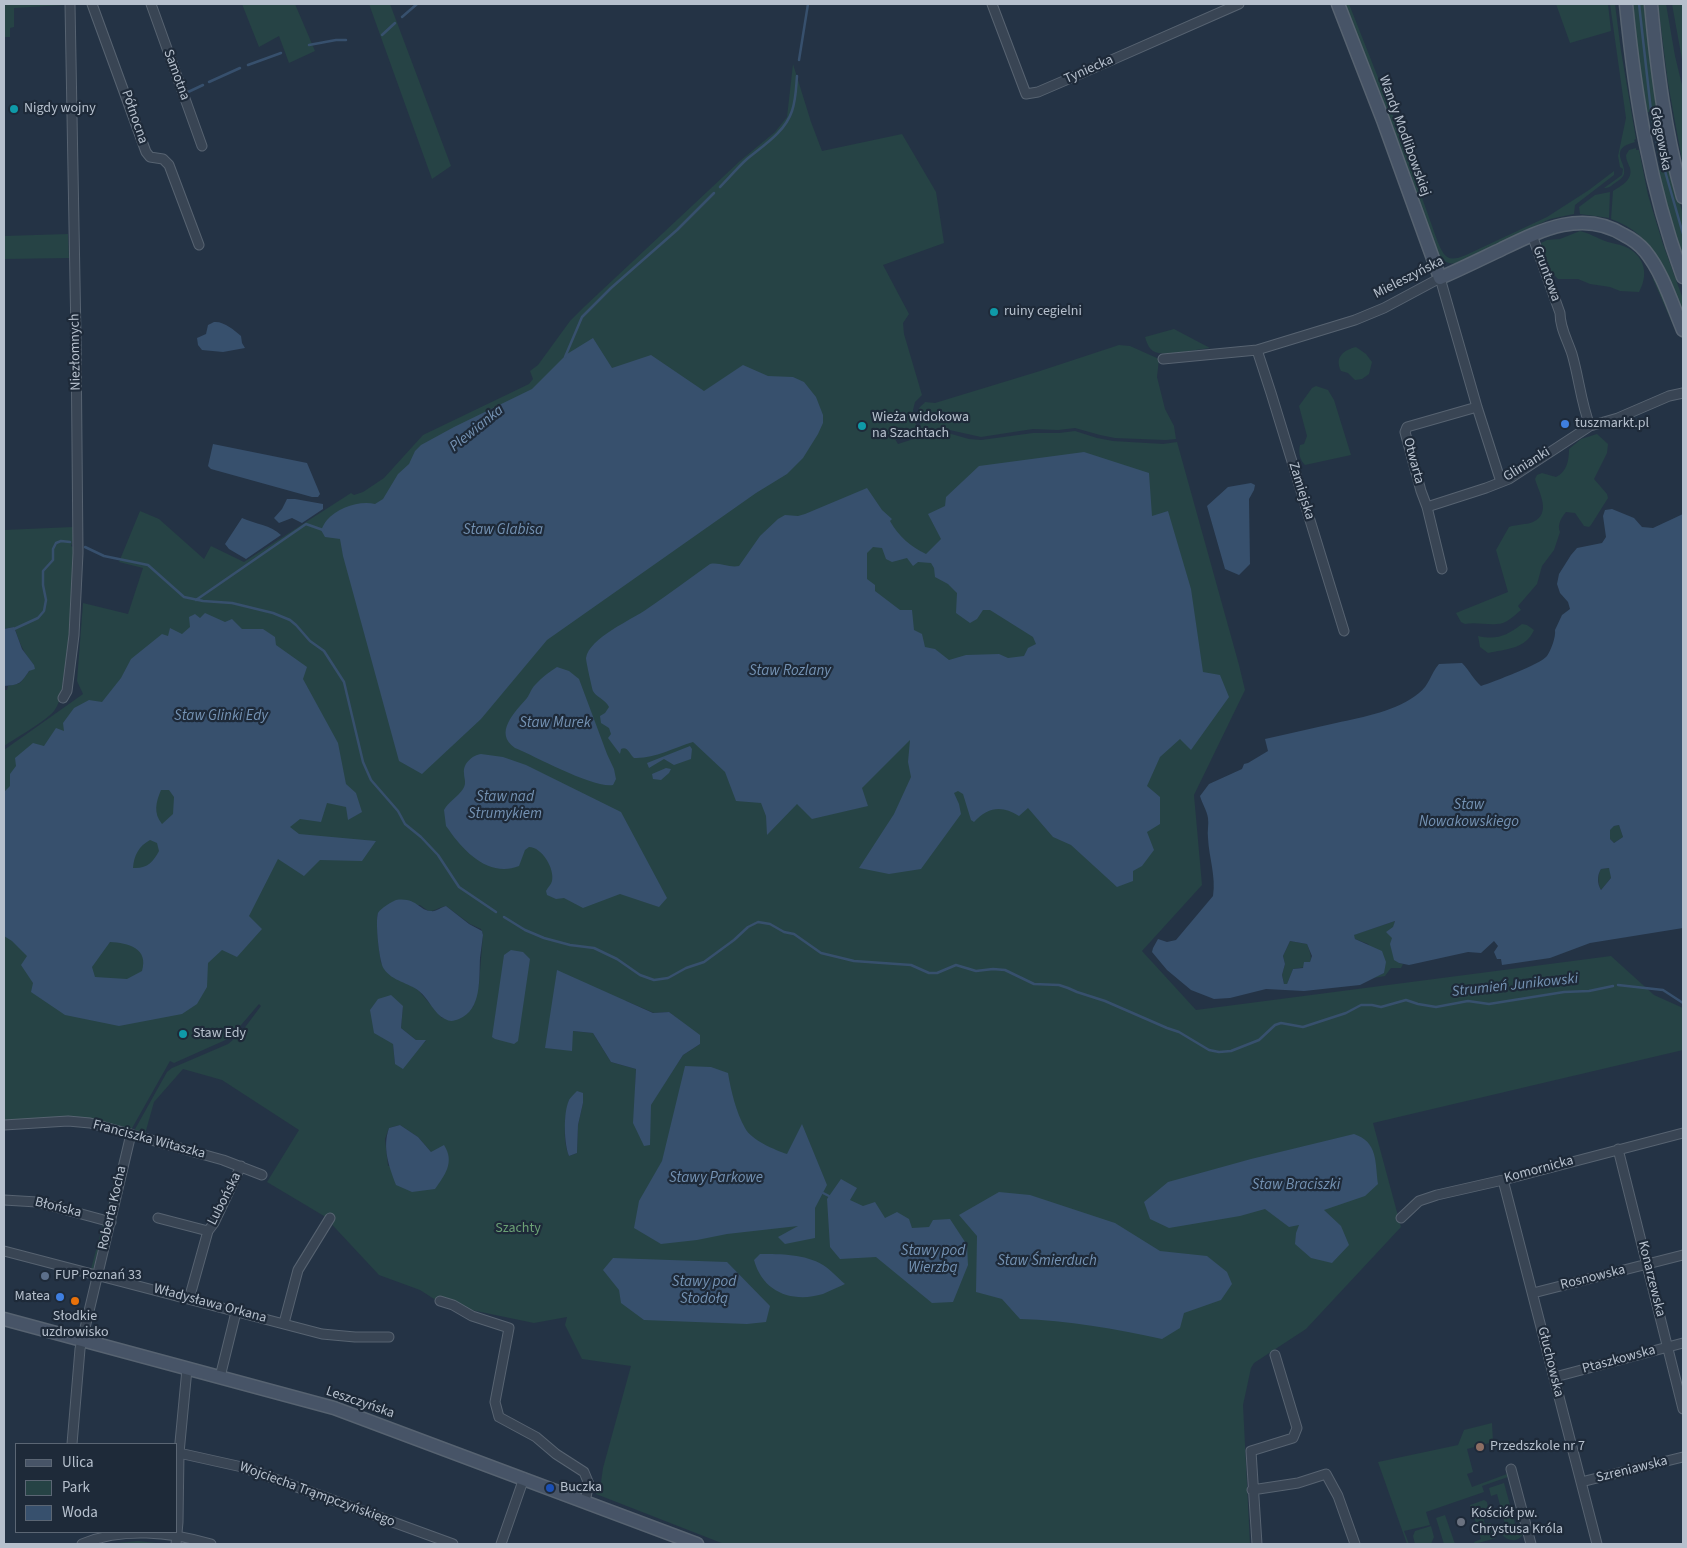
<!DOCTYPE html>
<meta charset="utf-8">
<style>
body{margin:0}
#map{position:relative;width:1687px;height:1548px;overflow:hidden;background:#243345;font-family:"Source Sans 3",sans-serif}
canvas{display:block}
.frame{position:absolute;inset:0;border:5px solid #b6c0cd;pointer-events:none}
.legend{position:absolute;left:15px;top:1443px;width:162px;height:90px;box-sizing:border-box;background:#1e2a39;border:1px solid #5b6674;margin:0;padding:6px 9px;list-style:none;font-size:15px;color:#b6c0cd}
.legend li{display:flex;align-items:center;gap:10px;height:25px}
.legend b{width:25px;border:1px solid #5b6674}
</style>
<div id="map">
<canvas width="1687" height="1548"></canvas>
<div class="frame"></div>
<ul class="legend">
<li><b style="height:6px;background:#475467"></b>Ulica</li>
<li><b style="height:14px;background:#264345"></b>Park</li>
<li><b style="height:14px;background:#37506d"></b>Woda</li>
</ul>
</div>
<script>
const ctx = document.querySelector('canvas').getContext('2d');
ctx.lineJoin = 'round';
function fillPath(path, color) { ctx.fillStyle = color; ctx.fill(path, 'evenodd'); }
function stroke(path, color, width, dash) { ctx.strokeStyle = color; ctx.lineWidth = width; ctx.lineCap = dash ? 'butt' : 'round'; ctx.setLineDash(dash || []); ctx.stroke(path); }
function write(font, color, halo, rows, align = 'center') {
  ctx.font = font + ' "Source Sans 3",sans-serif'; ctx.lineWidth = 4.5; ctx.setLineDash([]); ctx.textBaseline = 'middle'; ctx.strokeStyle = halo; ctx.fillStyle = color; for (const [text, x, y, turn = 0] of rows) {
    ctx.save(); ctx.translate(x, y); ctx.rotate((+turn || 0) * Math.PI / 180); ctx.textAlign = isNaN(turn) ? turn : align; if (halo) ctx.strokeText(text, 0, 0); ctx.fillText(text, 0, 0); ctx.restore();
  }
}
fillPath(new Path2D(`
 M4,4H64V5L14,8V27L10,28V37H4Z
 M242,4H295L315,51L289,63L279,36L259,47Z
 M369,4H390L451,166L432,179Z
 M1345,4H1349L1392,113L1437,240C1444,257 1447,263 1466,255L1547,217L1589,190L1614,171V175L1575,205L1574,214L1550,219L1456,263C1447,265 1440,259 1437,251L1381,95Z
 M1556,4H1608L1611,31L1570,43Z
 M1610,4H1615L1621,51L1636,139L1634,140L1635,142C1607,149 1627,163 1624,174C1623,178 1618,181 1615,183C1611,186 1609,188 1604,188L1622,175L1623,169L1620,167L1618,156L1626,118Z
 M1631,4H1645L1659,110L1654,111L1655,117L1666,168L1670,167L1683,215V261L1676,239L1657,171L1661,169L1649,112H1645Z
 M1658,4H1666L1675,56L1683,89V166L1668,83Z
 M1672,4H1683V65Z
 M793,64L811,122L822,151L902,134L936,192L944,243L883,265L909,314L903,323L904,334L922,395L915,402L913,410L917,430L895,439L898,444L932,433H948L969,439L981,440L1033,433H1059L1075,431L1097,438L1113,441L1163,444L1177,442L1239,665L1245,690L1194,795L1202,885L1142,951L1196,1010L1611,956L1654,995L1683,1008V1050L1373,1123L1401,1227L1306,1329L1254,1363L1251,1368L1243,1405L1250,1544H724L596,1494L601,1482L603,1468L631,1366L582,1359L565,1325L567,1317L534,1323L442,1304L420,1290L379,1275L324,1216L267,1182L299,1130L222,1080L183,1069L154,1102L145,1134L134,1131L167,1072L172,1068L228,1044L239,1035L243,1036L244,1034L243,1030L261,1006L259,1004L230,1038L174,1063L170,1061L131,1130L104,1124L4,1123V750L83,694L77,681L83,603L128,614L143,568L119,562L140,511L159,519L204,559L211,546L244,562L351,493L354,495L363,492L384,478L423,435L529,384L533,379L530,371L538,365L570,321L584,307L740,161L775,132L787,117ZM420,905C433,916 432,909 446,906L470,924L481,929L483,934L479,984L473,1007L442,1018L419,991L381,963L378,942L377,915L386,907ZM626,1001L654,1013L669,1012L683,1023L700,1044L683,1055L650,1105L635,1095L636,1069L611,1062L593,1033L572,1031ZM403,1006L401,1028L416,1040L426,1041L395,1064L393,1044ZM569,1100L583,1103L578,1125L577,1153L569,1156C562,1139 565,1117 569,1100ZM400,1125L418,1137L431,1152L388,1166L385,1139L389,1128Z
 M1636,148V150H1639L1648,195L1663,244L1683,299V318C1668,279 1656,234 1611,219L1613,191C1621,186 1633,180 1630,168C1628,163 1626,160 1626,155L1629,150Z
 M1610,192L1609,218L1580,214L1579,207L1595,195Z
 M1580,231C1589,233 1597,238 1605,241C1613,244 1621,244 1628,248C1646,258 1648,276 1639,292L1620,291L1610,287L1590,284L1578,279H1558L1551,272L1543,258L1541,243L1547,240L1560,239Z
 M68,234L69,258L4,259V236Z
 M1656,277L1673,325L1653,279Z
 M1174,329L1210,348C1197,349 1164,358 1153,351C1148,347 1147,343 1145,337Z
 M1119,345L1130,346L1159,359L1157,377L1165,409L1174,426L1176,439L1166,440L1115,438L1100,435L1075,428L1058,430L1033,429L981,437L945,429L922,431C921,427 917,413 919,409C919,407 924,404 925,402L935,403L1040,371Z
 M1356,347L1366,354L1372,362L1369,374L1362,379L1355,380L1348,373L1341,371C1334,357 1344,350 1356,347Z
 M1316,386L1328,390L1334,400L1351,455L1305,465C1300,460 1298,453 1300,445L1304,444L1307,436L1299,406L1312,388Z
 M1597,434L1608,444L1607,453L1594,479L1607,494L1608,498L1591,525L1589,527L1584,526L1575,513L1566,512C1561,518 1557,525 1560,532L1554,550L1542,566L1537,584L1518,606L1521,610C1514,616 1506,624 1497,624C1486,625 1476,622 1465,624L1461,622L1456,613L1508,592L1496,550L1509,527C1517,524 1526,525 1533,522C1552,513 1539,493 1535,479L1537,475L1542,473L1556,477C1567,472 1569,460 1569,449L1581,439Z
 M73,527V540L71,546L73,547C74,589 70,632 64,674C62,685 62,701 54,711C46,721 16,738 4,746V690H7L8,686L20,683L34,665C24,654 19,642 15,629L13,627L4,629V530Z
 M1522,624L1527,625L1534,630C1526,649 1506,649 1488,653L1480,647L1478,636C1497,640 1506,636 1522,624Z
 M1619,825L1623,837L1614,843L1610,839V829L1614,826Z
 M1610,868L1611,878L1601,890C1598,884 1597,875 1601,869Z
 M1395,921L1392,938L1399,963L1403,964L1401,968H1391L1385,976L1373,978L1384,973L1368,944L1355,939L1353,935Z
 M1290,941L1307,944C1314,961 1313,967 1293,969L1287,984H1284L1282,975L1285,964L1283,956Z
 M125,1138L126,1141L108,1217L105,1218Z
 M103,1224L105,1226L93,1270L91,1269Z
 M1492,1423L1493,1442L1467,1449L1473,1472L1467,1474L1472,1487L1507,1474L1508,1477L1482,1486L1484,1492L1426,1512L1430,1525L1404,1531L1409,1544H1407L1378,1462L1458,1445L1464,1430Z
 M1504,1483L1516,1527L1522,1526L1524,1533C1518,1543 1509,1542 1501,1534L1507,1531L1497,1494L1491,1496L1489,1488Z
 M1484,1500L1487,1502L1488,1508L1481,1510L1485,1524L1491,1523L1496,1538L1475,1544L1474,1542L1481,1539L1479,1533L1492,1528L1491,1525L1478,1529L1470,1505Z
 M1445,1515L1455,1544H1444L1436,1518Z
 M1431,1526L1434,1537L1431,1544H1415L1413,1536L1415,1531Z
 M138,1541L166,1544H106Z`), '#264345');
fillPath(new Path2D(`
 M214,322C224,321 234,330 241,336L242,343L245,348L223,352L202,350L198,345L197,338L206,334L208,325Z
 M593,338L612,368L651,355L704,391L743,365L768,376L793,377L804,382L816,397L823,415V423L818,434L803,458L787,474L756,493L547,640L481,719L422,774L399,761L343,556L340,539L325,537L321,530C323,527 324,523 327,520C337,508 360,500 375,504L383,499L398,474L409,464L415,451L421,445L454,427L532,389L567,354Z
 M213,444L307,463L320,494L318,497H312L211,469L208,466Z
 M1084,452L1149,473L1152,516L1168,511L1191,589L1203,672L1220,675L1229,697L1191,750L1180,739L1160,757L1147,786L1160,797V824L1147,832L1154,850L1142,866L1133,871V881L1117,887L1071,845L1053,837L1028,808L1019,816C1002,805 988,807 974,822L971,820L963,794L958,791L954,793L959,804L961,814L921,869L889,874L859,868L894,814L911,777L908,762L910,740L862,788L868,806L812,819L797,804L767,835L766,816L761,803L736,801L725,772L693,742C673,748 654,759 634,758C629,754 628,746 621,749L620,754L608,738L611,734L609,728L601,723L600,716L605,713L609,707C606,700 595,696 593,691C592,688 586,662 586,658C589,638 633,619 647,609C669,594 689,579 710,564C720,562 729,568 739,566L760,536L778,519L785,515L798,516L805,514L867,488L882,510L892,519L890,521C899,537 910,546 926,554L941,539L928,514L945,506L946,497L979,466ZM873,547L882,548L886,559L892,562L907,558L913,566L918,562L931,563L934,568L935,577L948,584L957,593L956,613L970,623L977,619L983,610H990L1033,637L1036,644L1028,648L1024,656L1008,658L999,654L966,655L949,660L935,649L925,647L922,634L914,630L912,610H900L875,591V585L867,579V553Z
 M1251,483L1255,485L1254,490L1249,499L1250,564L1239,575L1225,569L1207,506L1228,487Z
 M287,499H295L323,504V509L302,523L292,518L279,523L274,518L282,509Z
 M1612,509L1634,518L1642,527L1653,528L1683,514V928L1590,943L1550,958L1502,965L1501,959H1497L1494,952L1498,946L1494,941L1481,953L1468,952L1409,965L1399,963L1394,960L1390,944L1392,938L1386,932L1393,927L1395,921L1354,935L1355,939L1382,951L1386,962L1384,973L1360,985L1304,991L1266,989L1230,998L1214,999L1191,990L1167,970L1152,952L1153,948L1158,939L1167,942L1176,940L1213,896C1216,876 1209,858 1208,838C1207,831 1209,825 1208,818C1207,811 1202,803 1200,796L1209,784L1242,769L1244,764L1248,763L1268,751L1265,739C1289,734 1312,728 1336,723C1364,717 1397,711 1419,693C1429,686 1431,673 1439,664L1462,663C1470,671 1473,679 1481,686C1493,682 1541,664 1547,656C1551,650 1556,637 1555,630L1562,615L1570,609L1568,602L1560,593L1557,584L1559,574L1571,555L1577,548L1602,543L1606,537L1603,516L1605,510ZM1619,825L1623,837L1614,843L1610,839V830L1614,826ZM1609,868L1611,878L1601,890C1597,884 1597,875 1601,869ZM1290,941L1307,944L1312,956L1310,962H1304L1303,968L1293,969L1287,984H1284L1282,975L1285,964L1283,956Z
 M242,518C255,524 271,525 281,535L246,559L229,549L225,544Z
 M205,613L225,622L232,619L242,629H263L275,637L276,645L307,667L303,679L338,743L346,784L356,793L362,812L348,820L346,807L327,803L321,822L300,819L290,827L299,834L376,841L362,861L320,860L304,876L278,859L249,916L262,929L237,957L222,950L208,963L207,987L197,1004L182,1014L119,1026L65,1015L31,992L33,983L21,965L27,956L12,941L4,936V792L10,786V774L16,766L15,758L33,743L44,746L56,728L64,731L63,723L74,708L89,700L102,702L121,678L131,659L162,634L168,636L170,628L182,634L190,627L189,617L195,614L200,618ZM161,790H169L174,797L173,814L162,824C153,813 156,802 161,790ZM150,840L157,843L159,851C153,862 147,869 133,868C134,855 139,846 150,840ZM110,942C128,943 149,948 142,971L127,979L95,977L92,967Z
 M14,627L22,649L34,665L35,669L29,671C21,683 20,685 4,686V629Z
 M557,667L569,671L579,679L607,754L614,769L616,779L613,785C592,788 537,757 515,748C493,733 515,712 527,698C530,694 531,689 535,685C541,678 549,672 557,667Z
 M690,746L692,749L691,759L674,765L664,759L649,768L647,763Z
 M481,754L503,757L526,765L621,812L667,898L659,907L620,894L583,908L564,898L556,899L547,895L546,891C548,887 551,885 552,881C555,869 542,847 529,847L525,850L519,866C490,878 464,852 449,830L446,826L444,810C448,802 458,797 463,789C467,783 464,779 464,773C463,763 473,755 481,754Z
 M666,768L671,769L669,773L661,780L653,779L652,774Z
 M396,900C417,897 419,911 431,911C436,912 441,907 446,906L469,924L482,931L483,935C482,943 481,950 480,958C479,978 482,1010 459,1019C454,1021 450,1022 445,1019C434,1014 429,999 419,991C409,983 392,981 384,969C379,963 375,920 378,913C381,908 391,902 396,900Z
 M511,950L523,952L530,959L518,1041L514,1044L495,1039L492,1037L504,955Z
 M557,970L653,1013L669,1012L700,1035V1044L683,1055L651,1105L650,1145L644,1146L633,1123L636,1069L611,1062L593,1033L573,1031L572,1051L545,1048Z
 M391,995L403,1006L401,1028L416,1040H426L403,1069L395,1064L393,1044L374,1033L370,1010L378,999Z
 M685,1066L711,1067L728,1073C731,1091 736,1112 745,1128C751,1140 775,1150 787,1154L802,1124L827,1185L815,1208V1238L785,1244L778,1237L798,1226L727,1234L697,1240L661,1244L634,1228L639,1201L662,1161Z
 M577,1091L583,1093V1103L578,1125L577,1153L569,1156C564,1144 563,1113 569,1100C571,1097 574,1094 577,1091Z
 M400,1125L418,1137L431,1152L444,1145C455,1162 445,1175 435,1189L412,1192L396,1185C389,1166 382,1148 389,1128Z
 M1354,1134C1378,1142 1375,1162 1378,1184L1365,1196L1324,1210L1341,1226L1349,1245L1332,1263L1311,1258L1295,1244L1296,1233L1299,1225L1289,1227L1265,1209L1240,1216L1169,1228L1150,1219L1144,1202L1168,1182L1251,1159Z
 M841,1179L857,1188L850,1200L863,1206L875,1202L885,1218L897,1212L909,1219L912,1228L929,1227L933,1220L950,1219L967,1245L968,1265L953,1302L932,1303L876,1257L840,1259L830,1247L827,1199Z
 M999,1192L1030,1195L1115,1223L1160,1251L1207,1256L1227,1272L1232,1284L1221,1300L1184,1313L1180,1328L1162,1339C1115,1329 1068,1320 1020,1319L1002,1299L976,1292L977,1236L959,1215Z
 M760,1254C781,1254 805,1254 823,1265C831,1270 838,1278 845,1284C838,1287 830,1291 823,1294C793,1303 763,1293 754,1260Z
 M613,1258L727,1262L770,1306L766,1322L747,1324L644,1320L621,1303L619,1290L603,1270Z`), '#37506d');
stroke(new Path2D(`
 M1639,4L1651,111L1657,143L1683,234
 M402,17L417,4
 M382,35L395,23
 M309,45L336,40H346
 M799,60L808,4
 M248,65L281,53
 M209,82L240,68
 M186,93L203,85
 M720,187C729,178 737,168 747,159C764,145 785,132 792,111C796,99 796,88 797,76
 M565,357L582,317L611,288L677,230L714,193
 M85,547L104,556L148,565L184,597L203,601L232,603L273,613L290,620L296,625L310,641L324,651L344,682L363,762L371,780L398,811L405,824L421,837L438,855L459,887L496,912
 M196,600L306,524L323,530
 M14,629L38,618L44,611L46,600L43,585V571L53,560V549L56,543L61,541L70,542
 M504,917L525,930L544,938L570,945L594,948L617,959L640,975L654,980L668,978L686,968L704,962L734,940L748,927L758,922L770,924L784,932L794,934L821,953L854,961L911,965L929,973H937L956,965L976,971L993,969L1005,970L1034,984L1059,985L1068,988L1077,992L1105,1001L1167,1028L1179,1032L1209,1050L1219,1052L1231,1051L1259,1040L1275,1025L1281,1023L1303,1027L1346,1013L1361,1005H1372L1381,1007L1406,1000L1418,1004L1436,1007L1468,1001L1489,1004L1564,992L1589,991L1613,986
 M1618,985L1663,990L1683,1003
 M823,1193L829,1196`), '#37506d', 2.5);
const street = new Path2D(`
 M92,4L146,152L150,157L163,159L169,165L199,245
 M151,4L202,146
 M992,4L1026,94L1038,92L1073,77L1239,4
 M1532,235L1560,313C1560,328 1567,339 1572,354C1579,378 1581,403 1590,426
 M1257,350L1271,393L1344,631
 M1163,359L1257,350L1355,320L1384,308L1440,278L1477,407L1501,482
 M1427,507L1421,491L1405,432L1407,427L1477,407
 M1442,569L1427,507L1486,488L1509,479L1590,426L1618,418L1669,396L1683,393
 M63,698L67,691L74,635L78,553L76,337L70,4
 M4,1125L68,1121L90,1123L223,1160L262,1175
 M1618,1149L1683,1409
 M1503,1180L1597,1544
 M4,1200L37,1202L111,1222
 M158,1218L208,1231
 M1401,1218L1419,1201L1437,1195L1503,1180L1683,1133
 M4,1251L322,1334L355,1337H389
 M1533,1293L1683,1255
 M189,1299L208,1231L214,1223L241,1166
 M440,1301L453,1305L472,1316L509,1328L495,1402L499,1417L536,1437L556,1454L584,1472L589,1484L585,1501
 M284,1323L298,1270L330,1218
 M220,1377L236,1312
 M1555,1377L1683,1343
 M72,1444L80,1349L131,1134
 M179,1453L242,1467L453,1544
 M1511,1469L1531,1544
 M1581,1482L1683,1457
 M1252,1490L1298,1483L1326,1474L1338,1496L1355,1544
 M82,1544C122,1527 171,1532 211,1544
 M176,1544L178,1522L179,1453L187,1369
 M501,1544L524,1478
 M1257,1544L1251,1451L1293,1438L1297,1428L1275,1355`);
const secondary = new Path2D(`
 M1338,4L1383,120L1440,278C1461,269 1481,259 1502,249C1541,230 1583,209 1624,235C1632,239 1639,244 1645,251C1663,273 1672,304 1683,330
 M1626,4C1635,97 1650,188 1683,277
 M1651,4C1657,69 1665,134 1683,197
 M4,1319L334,1408L697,1544`);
stroke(street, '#576371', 11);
stroke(secondary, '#576371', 15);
stroke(street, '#394554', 9);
stroke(secondary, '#475467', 12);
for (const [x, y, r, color] of [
 [14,109,5,"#0f9aa8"],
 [994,312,5,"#0f9aa8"],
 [1565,424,5,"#3f7fe0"],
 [862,426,5,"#0f9aa8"],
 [183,1034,5,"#0f9aa8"],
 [45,1276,5,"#5c6f8a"],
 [60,1297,5,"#3f7fe0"],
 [75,1301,5,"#e8710a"],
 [1480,1447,5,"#8d6e63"],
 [550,1488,5,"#1a4fb4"],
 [1461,1522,5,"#6b7280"]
]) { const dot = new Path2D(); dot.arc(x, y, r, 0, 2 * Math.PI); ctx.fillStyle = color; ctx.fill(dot); stroke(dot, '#1e2a39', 2); }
write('14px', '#b6c0cd', '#1e2a39', [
 ["Tyniecka",1089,70,-24],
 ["Samotna",176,75,70],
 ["Północna",134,117,71],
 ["Wandy Modlibowskiej",1404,136,70],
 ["Głogowska",1660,139,79],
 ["Gruntowa",1546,274,70],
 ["Mieleszyńska",1409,278,-27],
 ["Niezłomnych",76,352,-91],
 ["Otwarta",1413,461,75],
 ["Glinianki",1527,465,-32],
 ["Zamiejska",1301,491,73],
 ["Franciszka Witaszka",149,1140,15],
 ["Komornicka",1539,1170,-15],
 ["Lubońska",225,1199,-63],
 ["Błońska",58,1208,14],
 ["Roberta Kocha",113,1208,-77],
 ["Rosnowska",1593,1278,-14],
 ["Konarzewska",1651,1279,76],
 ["Władysława Orkana",210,1304,15],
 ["Ptaszkowska",1619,1360,-15],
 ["Głuchowska",1550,1362,76],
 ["Leszczyńska",360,1403,19],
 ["Szreniawska",1632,1470,-14],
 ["Wojciecha Trąmpczyńskiego",317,1495,20]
]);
write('14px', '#b6c0cd', '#1e2a39', [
 ["Nigdy wojny",24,109],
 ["ruiny cegielni",1004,312],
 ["Wieża widokowa",872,418],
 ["na Szachtach",872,434],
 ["tuszmarkt.pl",1575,424],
 ["Staw Edy",193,1034],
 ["FUP Poznań 33",55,1276],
 ["Matea",50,1297,"right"],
 ["Słodkie",75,1317,"center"],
 ["uzdrowisko",75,1333,"center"],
 ["Przedszkole nr 7",1490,1447],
 ["Buczka",560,1488],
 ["Kościół pw.",1471,1514],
 ["Chrystusa Króla",1471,1530]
], 'left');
write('14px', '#6ba075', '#1e2a39', [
 ["Szachty",518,1229]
]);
write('italic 15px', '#7492b3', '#1e2a39', [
 ["Plewianka",477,429,-39],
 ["Staw Glabisa",503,531],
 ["Staw Rozlany",790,672],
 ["Staw Glinki Edy",221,717],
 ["Staw Murek",555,724],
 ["Staw nad",505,798],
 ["Strumykiem",505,815],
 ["Staw",1469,806],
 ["Nowakowskiego",1469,823],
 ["Strumień Junikowski",1515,986,-6],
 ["Stawy Parkowe",716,1179],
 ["Staw Braciszki",1296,1186],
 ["Stawy pod",933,1252],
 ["Wierzbą",933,1269],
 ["Staw Śmierduch",1047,1262],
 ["Stawy pod",704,1283],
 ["Stodołą",704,1300]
]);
</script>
